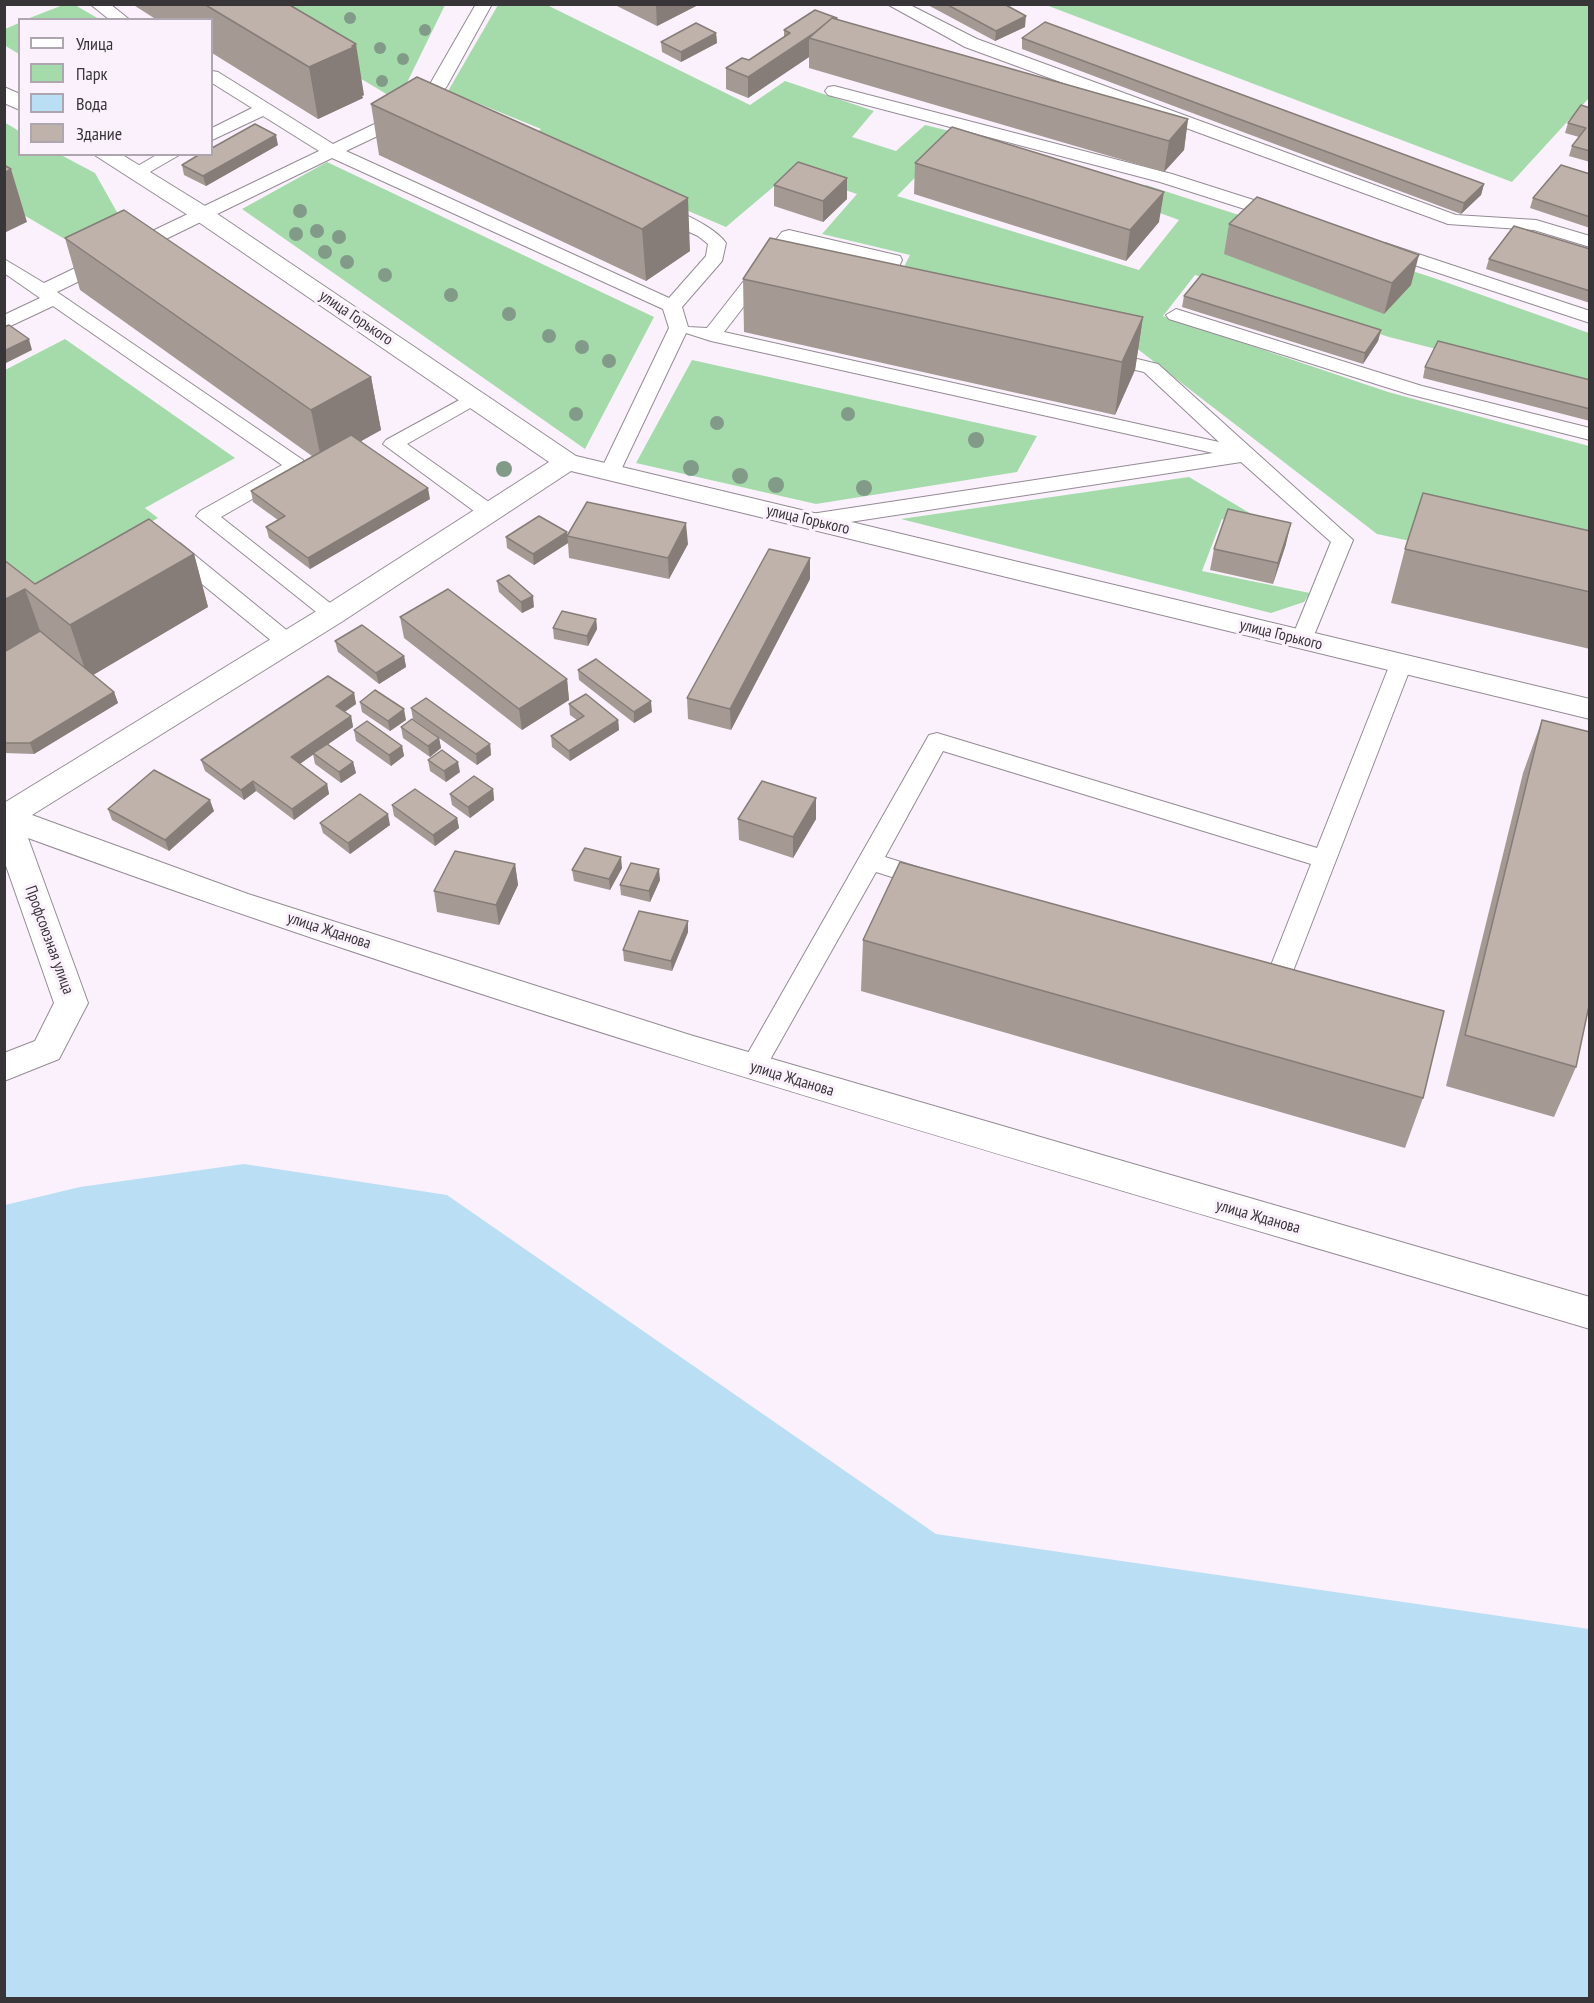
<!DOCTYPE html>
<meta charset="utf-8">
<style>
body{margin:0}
#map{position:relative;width:1594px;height:2003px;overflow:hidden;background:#fbf1fc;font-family:"PT Sans Narrow",sans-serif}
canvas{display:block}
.frame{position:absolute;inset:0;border:6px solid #383539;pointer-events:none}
.legend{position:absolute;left:18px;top:18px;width:195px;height:138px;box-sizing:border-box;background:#fbf1fc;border:2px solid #ada6ae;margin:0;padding:8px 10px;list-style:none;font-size:18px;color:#383539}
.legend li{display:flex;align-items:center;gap:12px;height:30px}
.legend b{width:30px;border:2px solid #ada6ae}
</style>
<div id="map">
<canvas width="1594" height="2003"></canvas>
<div class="frame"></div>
<ul class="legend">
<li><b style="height:8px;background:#fff"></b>Улица</li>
<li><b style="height:16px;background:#a5dbab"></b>Парк</li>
<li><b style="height:16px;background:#badff5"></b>Вода</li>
<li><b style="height:16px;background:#bfb2ab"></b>Здание</li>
</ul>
</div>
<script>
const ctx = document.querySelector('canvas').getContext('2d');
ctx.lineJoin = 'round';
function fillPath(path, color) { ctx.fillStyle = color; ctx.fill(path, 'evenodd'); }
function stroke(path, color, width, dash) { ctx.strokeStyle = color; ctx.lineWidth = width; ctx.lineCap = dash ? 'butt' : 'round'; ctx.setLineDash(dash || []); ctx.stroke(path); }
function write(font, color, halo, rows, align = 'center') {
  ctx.font = font + ' "PT Sans Narrow",sans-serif'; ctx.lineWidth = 6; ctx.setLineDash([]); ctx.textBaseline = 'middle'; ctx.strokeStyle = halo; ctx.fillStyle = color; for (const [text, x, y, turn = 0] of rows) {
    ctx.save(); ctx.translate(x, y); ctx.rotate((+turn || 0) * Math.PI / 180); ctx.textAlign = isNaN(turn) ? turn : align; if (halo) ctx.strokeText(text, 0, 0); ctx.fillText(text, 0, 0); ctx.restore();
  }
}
fillPath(new Path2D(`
 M63,5H75L99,19H27Z
 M238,5H445L398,101Z
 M498,5H547L750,105L785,81L874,111L852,137L896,151L925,125L982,139L943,149L897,196L1139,270L1179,220L1130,202L1146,185L1434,278L1589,333V388L1389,337L1195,275L1163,316L1388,392L1589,446V579L1377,534L1122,337L889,296L910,255L822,234L857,194L791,172L726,227L526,142L541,129L448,91Z
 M1046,5H1589V98L1512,182Z
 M19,23V54L4,45L5,29Z
 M4,122L19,131L20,154L61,155L95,173L118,214L68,241L5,204Z
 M327,162L654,317L585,449L242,209Z
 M65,339L235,458L145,508L158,518L13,600L5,594V370Z
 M692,360L1037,436L1017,472L816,504L636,463Z
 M1189,477L1285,534L1222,519L1202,571L1310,593L1304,602L1271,613L901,519Z`), '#a5dbab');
fillPath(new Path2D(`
 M244,1164L447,1195L936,1534L1589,1629V1998H5V1205L80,1187Z`), '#badff5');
const lane = new Path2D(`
 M90,4H110L130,20H110Z
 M476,4H492L447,86L426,113L346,151L669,298L706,256L708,244L698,236L652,215L649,211L652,207C669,203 716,228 726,243L722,261L682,307L688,327L707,328L782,232L789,230L900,256L902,260L886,295L877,301L868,295L882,263L793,243L724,332L1219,442L1144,372L1097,361L1094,357L1104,351L1158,364L1353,540L1310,645L1302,647L1294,645L1291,640L1331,542L1241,462L811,528L804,526L800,521L804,516L811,514L1213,453L711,341L686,333L620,472L617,477H603L600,472L669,328L663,309L332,158L57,292L303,460L306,465L303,470L221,517L344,614L341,619L333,621L325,619L196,516L200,511L282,465L53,306L4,329V315L40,298L4,273V259L44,283L319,151L263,116L212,140V128L252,108L212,83V71L218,72L333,144L414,105L430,84Z
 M887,4H908L977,39L1456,215L1536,220L1590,236V247L1534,230L1448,224L965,47Z
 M834,86L1172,174L1288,211L1291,215L1282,220L1276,219L1160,182L828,95L825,91L828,87Z
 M158,154H181L141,177L135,178L126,173Z
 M1385,243L1590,311V323L1378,253L1376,249Z
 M1176,309L1422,386L1590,428V440L1408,394L1169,319L1166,315Z
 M474,392L481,394L484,398L481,402L407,444L496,507L499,512L496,517H482L383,444L386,440Z
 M172,541L180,543L295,637L298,642L295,647L287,649L279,647L164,553L161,548L164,543Z
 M1401,656L1409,659L1412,664L1283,997C1273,1000 1266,997 1256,994L1252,987L1256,980L1266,978L1311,864L943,751L885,857L936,873L939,879L936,885L927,888L876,872L762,1074L753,1077L744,1074L740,1067L744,1060L929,735L937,733L1317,848L1390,664L1393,659Z`);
const street = new Path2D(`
 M4,87L20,94V110L4,103Z
 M93,154H121L210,209L576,456L1590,699V719L571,471L343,621L32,815L248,894L690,1035L1590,1297V1329C1066,1173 540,1026 28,838L88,1003L59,1059L4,1081V1053L35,1041L54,1003L4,860V803L323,607L549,462L194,219Z`);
stroke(lane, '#948b95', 2);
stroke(street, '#948b95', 2);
fillPath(lane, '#fff');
fillPath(street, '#fff');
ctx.fillStyle = '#819b88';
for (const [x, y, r] of [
 [350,18,6],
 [425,30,6],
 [380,48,6],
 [403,59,6],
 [382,81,6],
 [300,211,7],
 [317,231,7],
 [296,234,7],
 [339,237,7],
 [325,252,7],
 [347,262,7],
 [385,275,7],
 [451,295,7],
 [509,314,7],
 [549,336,7],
 [582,347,7],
 [609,361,7],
 [576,414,7],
 [848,414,7],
 [717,423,7],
 [976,440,8],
 [691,468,8],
 [504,469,8],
 [740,476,8],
 [776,485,8],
 [864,488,8]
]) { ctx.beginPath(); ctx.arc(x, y, r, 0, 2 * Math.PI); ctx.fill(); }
fillPath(new Path2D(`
 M132,4H288L364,95L362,96L363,98L318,119L212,53V20H157Z
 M613,4H700L657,26Z
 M926,4H1004L1025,27L995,41Z
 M837,18V20L1188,119L1184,150L1164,172L809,68V57L748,98L726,89V68L749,60L784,38V30Z
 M716,33L717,43L681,62L662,52L661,42Z
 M1022,38L1484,184L1481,195L1461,214L1022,49Z
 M371,104L690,251L646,281L379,155Z
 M1590,108V162L1569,156L1572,146L1579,137L1565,133L1568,123Z
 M278,145L206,186L184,175L182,165Z
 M915,163L1159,222L1126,261L914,194Z
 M1590,174V228L1530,208L1533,198Z
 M847,178V199L823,222L774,206V185Z
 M1229,224L1411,285L1384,314L1224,254Z
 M65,238L371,377L381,430L361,441L430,499L310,569L269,538L266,527L278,520L253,502L251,491L312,456L80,290Z
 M1590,249V303L1486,269L1489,259Z
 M743,279L1143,317L1135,370L1115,415L744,332Z
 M1184,296L1381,330L1378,341L1363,364L1182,307Z
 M1425,367L1590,380V421L1423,378Z
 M1590,531V649L1391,603L1405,549Z
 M567,536L688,544L669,579L569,558L568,543L534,565L507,548L506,537Z
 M1286,544L1273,584L1210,570L1214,549Z
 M194,554L208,607L93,675L114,692L118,703L34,754L4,753V560L35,584Z
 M810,579L731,730L688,719L687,698Z
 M497,581L534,607L522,613L499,592Z
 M400,617L567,679L569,700L522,730L404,638Z
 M596,619L597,629L588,646L554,639L553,628Z
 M335,641L404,656L406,667L379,684L338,652Z
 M578,670L652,712L634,723L579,680Z
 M354,693L356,704L345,712L351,716L353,727L328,744L353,762L356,773L341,783L315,764L313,754L300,764L327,784L329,794L294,820L256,791L244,800L205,771L201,760Z
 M360,702L406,720L390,731L362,712Z
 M569,704L618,720L619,730L570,761L552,747L551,736L577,720L570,715Z
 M411,708L490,744L491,755L477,765L439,738L441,748L430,757L403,738L401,727L437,736L413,719Z
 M1542,720L1576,1067L1554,1117L1446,1086L1523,773Z
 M354,730L402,746L404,756L391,766L356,741Z
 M428,760L460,772L446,782L430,771Z
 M493,789L494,800L470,818L452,805L450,794Z
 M392,805L457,818L459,828L435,846L394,816Z
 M108,809L214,811L169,851L112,820Z
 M738,819H816L793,858L739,840Z
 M320,823L390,825L350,854L323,833Z
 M515,864L518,885L499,925L437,912L434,891Z
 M622,868L610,890L574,881L572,870Z
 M660,880L650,902L621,895L620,885Z
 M688,921V932L672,971L624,961L623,950Z
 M863,940L1423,1098L1405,1148L861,991Z`), '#a49993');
fillPath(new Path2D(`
 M659,4H700L657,26L656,6Z
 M1026,16L1025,27L995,41L996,31Z
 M837,18V39L809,38V57L748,98V77Z
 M716,33L717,43L681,62V52Z
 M356,44L364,95L362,96L363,98L318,119L309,67Z
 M1188,119L1184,150L1164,172L1169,141Z
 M276,135L278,145L206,186L203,176Z
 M11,169L27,222L4,233V173Z
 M847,178V199L823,222V201Z
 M1484,184L1481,195L1461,214L1464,203Z
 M1164,192L1159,222L1126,261L1130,230Z
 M688,198L690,251L646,281L642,229Z
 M1419,255L1411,285L1384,314L1392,283Z
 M1143,317L1135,370L1115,415L1122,362Z
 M1381,330L1378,341L1363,364L1365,353Z
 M29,339L32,350L4,364V351Z
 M371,377L381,430L322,463L311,410Z
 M428,488L430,499L310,569L308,558Z
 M686,523L688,544L669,579L668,558Z
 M1291,523L1286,544L1273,584L1278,563Z
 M567,532L568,543L534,565L533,554Z
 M194,554L208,607L88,678L70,625Z
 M810,558V579L731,730L730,709Z
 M25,589L44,642L4,665V600Z
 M533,596L534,607L522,613L521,602Z
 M596,619L597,629L588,646L587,636Z
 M404,656L406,667L379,684L376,673Z
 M567,679L569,700L522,730L519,709Z
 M114,692L118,703L34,754L30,743Z
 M354,693L356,704L338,716L336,706Z
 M651,701L652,712L634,723V712Z
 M404,709L406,720L390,731L388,721Z
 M351,716L353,727L294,768L291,757Z
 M618,720L619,730L570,761L569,751Z
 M439,738L441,748L430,757L428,746Z
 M490,744L491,755L477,765L476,754Z
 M402,746L404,756L391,766L389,755Z
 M353,762L356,773L341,783L339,772Z
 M458,762L460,772L446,782L444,771Z
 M253,781L256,791L244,800L241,790Z
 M327,784L329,794L294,820L292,809Z
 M493,789L494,800L470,818L468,807Z
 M816,798V819L793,858V837Z
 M210,800L214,811L169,851L165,840Z
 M388,814L390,825L350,854L348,843Z
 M457,818L459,828L435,846L433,835Z
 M621,857L622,868L610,890L609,879Z
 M515,864L518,885L499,925L496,905Z
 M659,869L660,880L650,902L649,891Z
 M688,921V932L672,971L671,961Z`), '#867d78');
const building = new Path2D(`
 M204,4H288L356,44L352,46L354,47L309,67Z
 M946,4H1004L1026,16L996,31Z
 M815,10L837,18L836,19L832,18L814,33L748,77L726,68L742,58L749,60L790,33L784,30Z
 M832,18L1188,119L1169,141L809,38Z
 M1045,22L1484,184L1464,203L1022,38Z
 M696,23L716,33L681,52L661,42Z
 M417,77L688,198L642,229L371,104Z
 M1581,105L1590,108V151L1572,146L1586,128L1568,123Z
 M255,124L276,135L203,176L182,165L200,154H212V148Z
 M952,127L1164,192L1130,230L915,163Z
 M798,162L847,178L823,201L774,185Z
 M4,165L11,169L4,173Z
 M1561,165L1590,174V217L1533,198Z
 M1257,197L1419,255L1392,283L1229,224Z
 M124,210L371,377L311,410L65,238Z
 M1514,226L1590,249V291L1489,259Z
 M770,238L1143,317L1122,362L743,279Z
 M1202,274L1381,330L1365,353L1184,296Z
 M9,325L29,339L4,351V327Z
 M1438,341L1590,380V409L1425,367Z
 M351,435L428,488L308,558L266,527L285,516L251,491Z
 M1423,493L1590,531V592L1405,549Z
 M587,502L686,523L668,558L567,536Z
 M1228,509L1291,523L1278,563L1214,549Z
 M539,516L567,532L533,554L506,537Z
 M149,519L194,554L70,625L25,589L4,600V560L35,584Z
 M769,549L810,558L730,709L687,698Z
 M509,575L533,596L521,602L497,581Z
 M448,589L567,679L519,709L400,617Z
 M562,611L596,619L587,636L553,628Z
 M362,625L404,656L376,673L335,641Z
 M40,631L114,692L30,743H4V652Z
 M596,659L651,701L634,712L578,670Z
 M328,676L354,693L336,706L351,716L291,757L327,784L292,809L253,781L241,790L201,760Z
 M375,690L404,709L388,721L360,702Z
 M586,694L618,720L569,751L551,736L584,716L569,704Z
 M426,698L490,744L476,754L411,708Z
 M412,719L439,738L428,746L401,727Z
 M1542,720L1590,732V1001L1576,1067L1465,1035Z
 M367,721L402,746L389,755L354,730Z
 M327,744L353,762L339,772L313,753Z
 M442,750L458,762L444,771L428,760Z
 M154,770L210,800L165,840L108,809Z
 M474,776L493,789L468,807L450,794Z
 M762,781L816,798L793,837L738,819Z
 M415,789L457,818L433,835L392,805Z
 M360,794L388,814L348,843L320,823Z
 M585,848L621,857L609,879L572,870Z
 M455,851L515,864L496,905L434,891Z
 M900,862L1444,1011L1423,1098L863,940Z
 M631,863L659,869L649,891L620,885Z
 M639,911L688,921L671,961L623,950Z`);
fillPath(building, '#bfb2ab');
stroke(building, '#867d78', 1.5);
write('16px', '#383539', '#fbf1fc', [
 ["улица Горького",356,318,34],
 ["улица Горького",808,520,13],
 ["улица Горького",1281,635,14],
 ["улица Жданова",329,931,18],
 ["Профсоюзная улица",49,940,70],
 ["улица Жданова",792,1079,17],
 ["улица Жданова",1258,1217,16]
]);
</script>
